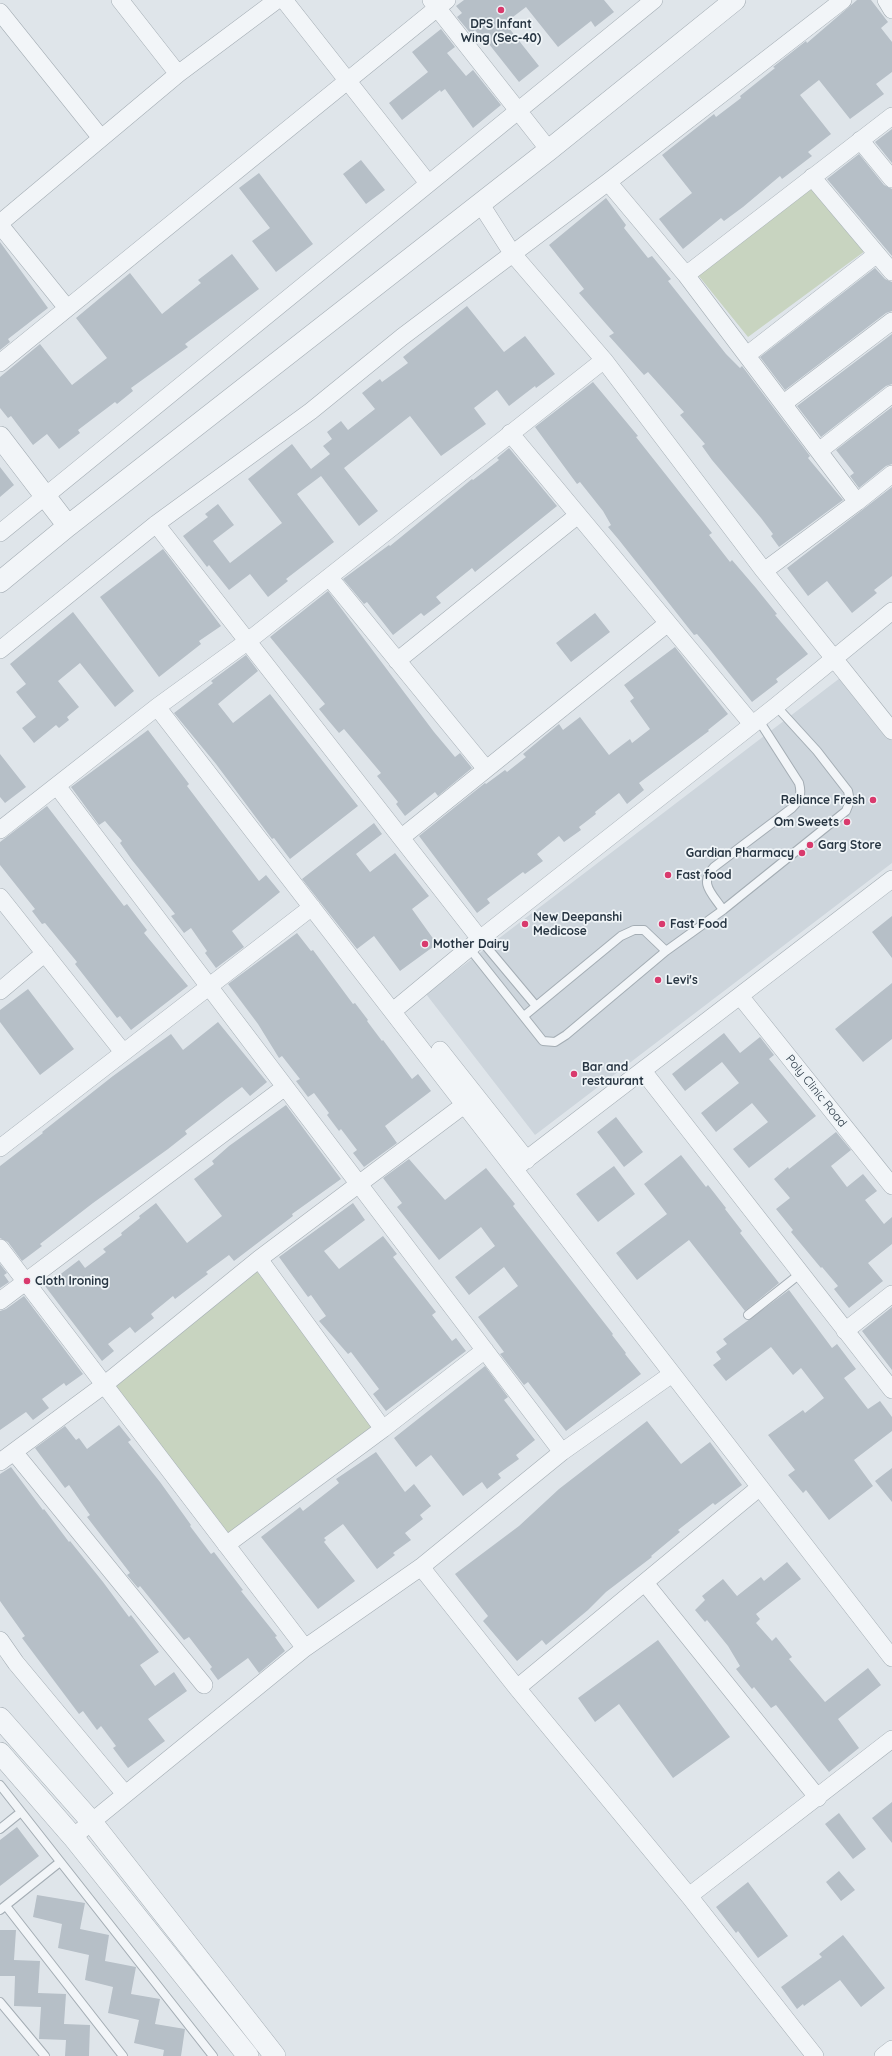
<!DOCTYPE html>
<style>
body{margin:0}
canvas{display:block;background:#dfe5ea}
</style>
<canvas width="892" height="2056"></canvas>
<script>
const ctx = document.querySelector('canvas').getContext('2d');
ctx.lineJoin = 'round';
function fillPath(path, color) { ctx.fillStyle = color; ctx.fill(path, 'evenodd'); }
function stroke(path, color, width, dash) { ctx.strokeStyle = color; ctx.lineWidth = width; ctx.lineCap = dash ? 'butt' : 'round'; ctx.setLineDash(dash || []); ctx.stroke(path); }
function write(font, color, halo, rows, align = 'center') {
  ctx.font = font + ' Quicksand,sans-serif'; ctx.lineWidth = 3.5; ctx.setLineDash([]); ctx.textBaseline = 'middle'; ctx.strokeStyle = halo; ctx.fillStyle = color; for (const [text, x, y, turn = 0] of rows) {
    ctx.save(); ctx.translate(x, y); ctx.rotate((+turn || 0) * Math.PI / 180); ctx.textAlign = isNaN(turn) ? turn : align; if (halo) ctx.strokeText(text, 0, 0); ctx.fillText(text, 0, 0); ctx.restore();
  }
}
fillPath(new Path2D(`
 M844,675L892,737V863L535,1135L426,994Z`), '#cdd5dc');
fillPath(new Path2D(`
 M813,186L865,251L748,337L698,275Z
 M256,1270L374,1425L229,1534L112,1382Z`), '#c8d4c0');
fillPath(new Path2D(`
 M464,0H604L614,12L595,27L591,21L558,47L526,7L505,23L539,66L519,82L485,39L483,40L475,30L471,34L457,17L462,13L456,6Z
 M857,0H871L888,22L881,28L892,42V72L876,84L884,94L850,119L819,80L800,95L831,134L808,152L812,156L782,179L780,176L743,207L724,221L721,218L683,249L659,219L692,193L662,155L714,114L716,117L741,98L740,96L775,68L773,67L806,41L807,43Z
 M441,29L455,47L447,53L466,76L473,70L501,105L473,128L445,89L441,92L440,90L402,120L389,103L428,72L412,52Z
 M892,129V163L875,142Z
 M859,154L884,185L892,189V256L827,179Z
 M361,160L385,190L366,204L343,174Z
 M259,173L313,244L276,272L252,241L270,228L239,188Z
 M606,198L626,225L624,228L648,258L652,256L671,279L668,281L726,354L740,368L742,366L810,456L808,458L843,500L779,547L771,536L773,534L761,518L712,460L702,446L705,444L680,415L684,412L648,372L644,375L609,336L614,333L579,293L584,289L549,245Z
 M0,242L48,308L8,339L10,342L0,350Z
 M232,254L259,289L185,344L188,347L131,388L133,391L117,404L115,402L78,430L80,433L59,449L47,434L33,445L11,416L8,418L0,408V377L40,344L72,385L107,358L76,318L130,273L162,314L201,283L198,280Z
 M875,268L885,279L892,282V311L886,313L785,390L760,357Z
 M467,306L504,352L525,336L555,374L536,388L535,386L509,406L497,390L474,408L486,424L441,456L410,416L344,468L378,511L359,526L321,476L297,494L334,542L286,579L288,581L268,597L250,574L229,590L209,565L207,567L183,536L208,517L205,514L218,504L234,525L213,541L230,563L282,523L248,479L292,444L311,469L330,454L323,446L332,439L327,432L341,421L348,430L375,409L362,393L380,379L382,382L408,363L403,357Z
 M892,334V384L886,386L821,437L797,406Z
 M593,382L638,436L636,437L712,533L709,535L730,562L732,560L756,588L777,614L775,615L808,654L776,679L778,682L752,702L708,647L697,634L694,635L619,540L608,527L611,525L603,511L580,482L577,484L535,427Z
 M892,407V464L886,466L859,488L850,476L854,473L836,450Z
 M509,448L557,506L475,572L472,568L436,597L441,603L424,616L421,613L393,635L367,602L364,604L343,579L389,545L390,546L472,479L473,480L499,460L497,458Z
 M0,467L14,485L0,497Z
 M892,487V576L874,590L877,593L852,613L827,581L808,596L787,568Z
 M163,549L221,626L199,641L201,644L159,677L100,597Z
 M328,591L434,732L455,757L460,753L472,768L438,796L435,792L405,816L396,804L398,802L377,776L381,773L344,729L339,733L328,720L319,709L325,704L270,637Z
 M73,612L134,691L115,707L80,663L58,681L79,707L67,717L69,720L59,728L56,725L34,743L22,728L36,717L16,692L26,684L10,664Z
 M595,613L610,632L571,662L556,643Z
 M675,647L728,714L708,730L709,731L639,783L644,790L627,804L619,793L595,812L596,814L579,827L581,830L564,842L559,836L537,854L543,861L525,874L523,872L487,899L490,903L477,913L419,836L485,783L486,784L505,770L507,772L526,757L523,754L559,724L563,730L580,717L609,755L630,739L632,743L650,729L630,701L634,698L624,685Z
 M246,655L258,671L218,704L233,723L270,694L358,806L290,859L274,838L272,839L216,764L174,713L213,683L211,681Z
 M148,730L189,784L187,786L259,881L266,875L280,892L232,931L244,947L216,968L205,953L207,951L191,928L184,933L171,916L175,914L132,860L120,843L122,841L105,821L99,825L71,787Z
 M0,754L26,787L5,803L0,797Z
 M47,806L124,906L127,904L147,930L144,933L188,986L131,1030L120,1016L117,1018L75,964L77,962L45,923L42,924L32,911L35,909L0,865V842Z
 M374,823L382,834L356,854L370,872L395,853L429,896L412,909L437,944L400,971L374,936L357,949L302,879Z
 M892,916V958L872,932Z
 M297,933L311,951L313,950L353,1004L355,1003L368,1020L367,1021L382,1041L383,1040L412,1079L418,1074L431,1091L385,1126L397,1143L364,1167L353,1153L357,1150L341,1129L339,1131L327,1115L329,1113L314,1093L308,1097L296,1081L300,1079L282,1056L279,1058L258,1024L228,984Z
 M892,983V1039L863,1062L835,1029Z
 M28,989L74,1049L40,1075L0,1022V1010Z
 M218,1022L267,1082L250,1096L242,1087L226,1099L185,1131L187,1134L168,1149L93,1203L40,1244L42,1246L22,1261L8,1242L0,1238V1166L43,1133L42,1132L61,1117L113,1076L171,1034L183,1050Z
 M724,1033L740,1053L760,1037L774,1055L769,1059L816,1116L749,1168L733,1149L768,1122L752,1103L716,1132L701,1113L739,1083L722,1062L685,1091L672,1074Z
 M286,1105L341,1179L292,1214L293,1216L234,1261L229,1255L206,1272L208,1274L192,1286L175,1299L173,1296L151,1314L154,1318L135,1333L130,1327L108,1344L114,1351L102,1361L45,1286L79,1260L85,1268L106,1252L103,1249L122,1235L121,1233L140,1218L139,1216L156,1203L187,1243L222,1216L194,1179L214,1164L212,1161L229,1146Z
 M616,1117L643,1152L624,1167L597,1132Z
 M836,1132L851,1150L831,1166L847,1187L863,1174L877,1191L865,1200L884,1224L892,1217V1244L868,1263L883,1281L849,1308L834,1289L838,1286L822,1267L821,1268L791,1232L793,1230L776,1209L790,1198L774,1179L788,1167L789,1169Z
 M681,1155L706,1187L708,1185L726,1208L725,1209L742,1231L740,1233L779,1283L745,1311L689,1240L637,1280L616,1253L667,1214L644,1184Z
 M409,1159L445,1200L486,1168L515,1204L513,1206L613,1334L612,1335L626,1353L625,1354L641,1374L566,1431L528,1382L524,1385L500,1354L504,1352L478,1317L518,1286L504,1267L469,1295L455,1277L495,1246L481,1227L439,1260L397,1207L402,1203L383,1178Z
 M614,1166L635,1194L598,1222L576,1194Z
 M353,1203L365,1220L324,1251L339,1269L383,1236L397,1254L393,1257L436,1312L432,1315L452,1341L456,1338L466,1351L386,1411L373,1394L379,1389L351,1352L348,1354L319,1321L326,1316L311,1295L308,1297L279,1257Z
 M0,1264L7,1273L4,1275L9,1282L0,1288Z
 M789,1290L832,1348L837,1344L856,1369L844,1378L868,1409L880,1401L892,1417V1431L854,1460L873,1486L829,1520L806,1490L803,1493L788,1475L795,1470L768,1435L803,1410L805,1413L824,1398L801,1368L793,1375L771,1347L726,1381L713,1365L721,1359L716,1352L727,1344L723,1339Z
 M24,1296L83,1374L66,1386L64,1383L42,1399L49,1408L33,1420L26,1412L0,1430V1311L6,1309Z
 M892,1307V1370L862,1331Z
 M485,1366L508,1397L504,1400L535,1440L516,1455L519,1459L498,1474L501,1478L487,1489L482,1482L463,1496L431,1455L416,1467L394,1438Z
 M647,1421L681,1464L710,1442L742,1485L715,1505L713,1503L678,1530L680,1532L651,1556L652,1557L606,1592L588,1610L546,1645L542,1640L517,1661L483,1621L488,1616L455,1574L519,1526L559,1489Z
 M119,1425L131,1440L128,1442L160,1482L191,1525L190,1526L211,1554L214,1552L243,1590L241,1591L277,1636L275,1637L285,1651L259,1673L248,1658L218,1680L210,1669L212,1667L189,1637L184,1640L140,1586L138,1588L127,1575L130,1573L87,1517L90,1515L69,1485L65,1488L35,1448L65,1426L76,1440L79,1438L87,1449Z
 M376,1452L405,1492L414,1484L431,1506L420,1515L423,1519L405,1533L411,1540L393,1553L395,1555L377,1569L343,1524L324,1538L326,1540L324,1542L355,1581L318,1609L261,1537L300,1507L303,1511L339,1483L336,1479Z
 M11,1467L43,1510L44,1509L69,1542L70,1541L103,1582L129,1617L131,1615L159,1652L140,1665L155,1686L174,1672L187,1691L148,1719L165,1741L128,1768L113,1748L116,1746L101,1726L97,1730L83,1711L79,1714L22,1638L25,1636L0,1601V1474Z
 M892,1468V1502L875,1481Z
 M787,1562L801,1579L756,1614L760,1619L756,1623L772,1641L776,1637L792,1657L789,1659L825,1702L868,1668L881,1685L838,1719L859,1748L829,1772L776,1705L771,1708L754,1687L752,1689L736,1669L740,1666L728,1646L707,1620L705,1622L695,1610L705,1600L702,1596L723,1579L737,1596L761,1577L764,1581Z
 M658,1640L730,1737L673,1778L619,1704L595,1722L578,1698Z
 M892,1802V1843L872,1818Z
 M839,1813L866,1849L853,1859L825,1824Z
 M17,1827L39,1856L0,1886V1840Z
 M839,1871L855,1890L841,1901L826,1882Z
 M748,1882L788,1936L758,1958L738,1931L736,1933L716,1907Z
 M37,1895L85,1903L80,1929L109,1935L105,1961L136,1967L131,1994L160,1999L155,2024L185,2029L181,2056H163L164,2050L134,2043L139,2020L108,2013L113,1987L85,1980L89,1955L58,1948L62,1924L33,1917Z
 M0,1930H16L14,1960L40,1961L38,1993L66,1994L64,2024L90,2025L89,2056H65L66,2040L39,2039L41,2007L14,2006L15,1976H0Z
 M843,1935L885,1988L861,2007L840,1980L804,2006L803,2004L797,2009L781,1987L822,1957L819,1954Z`), '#b6bfc7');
const service = new Path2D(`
 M723,910C713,894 698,884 714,867L792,808C800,800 802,794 799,783L758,719
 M480,939L536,1006
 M470,949L543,1041L555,1042L566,1035L666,951L723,910L846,811L850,801L848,791L817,751L776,706
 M524,1016L621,936L634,930H644L666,951
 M748,1315L801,1273
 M0,1785L213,2056
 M0,1829L21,1812
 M6,1906L123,2056
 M0,1910L60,1862
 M0,2002L45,2056`);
const minor = new Path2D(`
 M120,0L178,74
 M284,0L428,183
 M431,0L549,150
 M886,0L892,10
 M0,12L101,138
 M860,140L892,179
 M812,177L892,272
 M608,182L686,275L857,502
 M480,203L512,253L604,360L764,571L892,731
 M0,223L178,74L277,0
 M0,225L67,308
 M686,275L892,116
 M747,355L877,254
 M0,363L447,0
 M784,403L892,321
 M510,433L752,724
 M819,451L892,394
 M156,524L480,939
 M0,533L654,0
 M764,571L857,502L892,474
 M329,577L486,769
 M0,650L156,524L311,411L402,337L608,182L843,0
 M397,661L578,515
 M157,707L892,1658
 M57,786L562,1452
 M0,830L157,707L248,641L604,360
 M402,837L668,623
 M0,897L123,1052
 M0,991L45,953
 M740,996L892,1186
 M393,1011L480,939L776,706L892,611
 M440,1050L527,1160
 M643,1071L892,1390
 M0,1148L312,907
 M514,1169L892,879
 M0,1248L305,1648
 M259,1259L383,1429
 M0,1301L285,1087
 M845,1331L892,1294
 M14,1452L204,1685
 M0,1462L104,1385L259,1259L464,1105
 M226,1545L383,1429L485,1350
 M421,1567L517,1688L689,1896L815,2056
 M645,1583L818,1798
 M0,1640L16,1663L125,1794
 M517,1688L760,1487
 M73,1837L305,1648L421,1567L562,1452L672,1374
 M689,1896L892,1739
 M883,2056L892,2049`);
const tertiary = new Path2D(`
 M0,437L68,526
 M0,582L68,526L549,150L735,0
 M0,1718L91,1821L275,2056
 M0,1753L73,1837L248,2056`);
stroke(service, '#a4adb4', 10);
stroke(minor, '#a4adb4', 18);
stroke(tertiary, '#a4adb4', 22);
stroke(service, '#f2f5f8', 8);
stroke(minor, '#f2f5f8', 17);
stroke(tertiary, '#f2f5f8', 21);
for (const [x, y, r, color] of [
 [501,10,4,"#d93a6d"],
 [873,800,4,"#d93a6d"],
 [847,822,4,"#d93a6d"],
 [810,845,4,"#d93a6d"],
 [802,853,4,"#d93a6d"],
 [668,875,4,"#d93a6d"],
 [525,924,4,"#d93a6d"],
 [662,924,4,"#d93a6d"],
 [425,944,4,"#d93a6d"],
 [658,980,4,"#d93a6d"],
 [574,1074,4,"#d93a6d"],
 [27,1281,4,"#d93a6d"]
]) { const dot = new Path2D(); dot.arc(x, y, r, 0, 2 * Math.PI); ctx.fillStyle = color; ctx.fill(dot); stroke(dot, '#eff4f7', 1.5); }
write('bold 12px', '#273542', '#eff4f7', [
 ["DPS Infant",501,24,"center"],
 ["Wing (Sec-40)",501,38,"center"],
 ["Reliance Fresh",865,800,"right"],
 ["Om Sweets",839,822,"right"],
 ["Garg Store",818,845],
 ["Gardian Pharmacy",794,853,"right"],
 ["Fast food",676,875],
 ["New Deepanshi",533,917],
 ["Medicose",533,931],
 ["Fast Food",670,924],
 ["Mother Dairy",433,944],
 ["Levi's",666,980],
 ["Bar and",582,1067],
 ["restaurant",582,1081],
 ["Cloth Ironing",35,1281]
], 'left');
write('12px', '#273542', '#eff4f7', [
 ["Poly Clinic Road",816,1091,51]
]);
</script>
